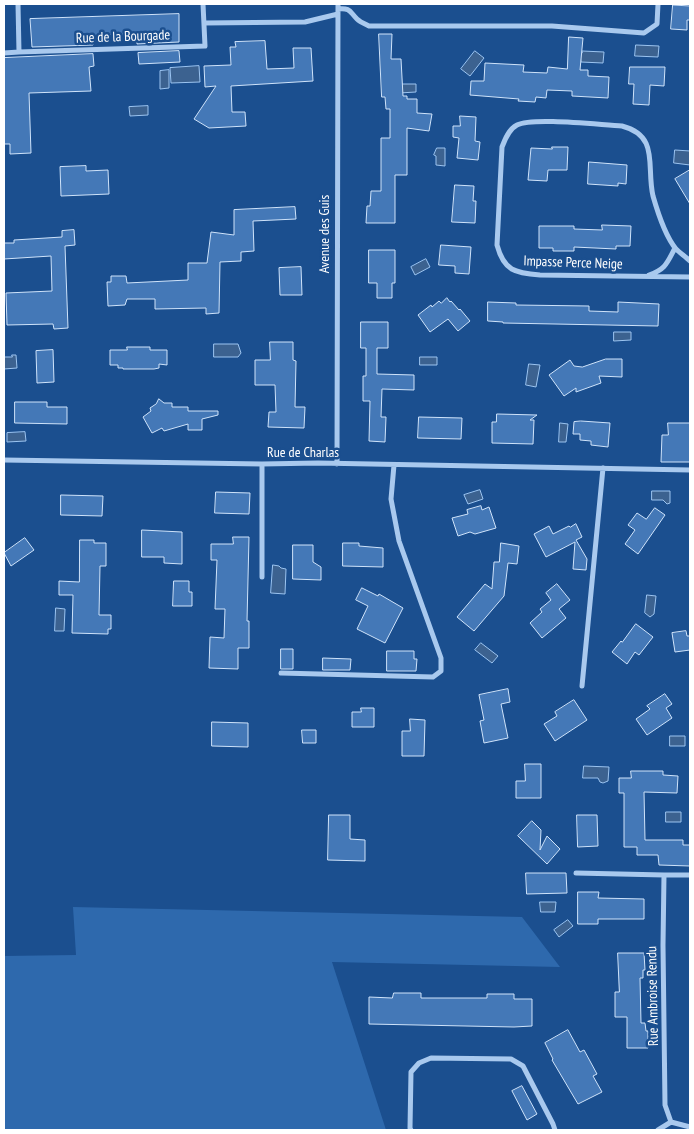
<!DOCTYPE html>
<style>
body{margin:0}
#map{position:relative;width:694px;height:1134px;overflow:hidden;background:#1b4f8f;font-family:"PT Sans Narrow",sans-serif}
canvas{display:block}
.frame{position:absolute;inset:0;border:5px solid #fff;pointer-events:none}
</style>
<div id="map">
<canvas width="694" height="1134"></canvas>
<div class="frame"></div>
</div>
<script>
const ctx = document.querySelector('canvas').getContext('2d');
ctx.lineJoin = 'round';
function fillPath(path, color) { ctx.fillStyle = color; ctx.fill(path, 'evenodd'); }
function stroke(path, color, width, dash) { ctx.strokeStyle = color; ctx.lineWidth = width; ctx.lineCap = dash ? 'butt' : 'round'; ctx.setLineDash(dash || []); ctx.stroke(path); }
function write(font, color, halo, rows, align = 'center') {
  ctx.font = font + ' "PT Sans Narrow",sans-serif'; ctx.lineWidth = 5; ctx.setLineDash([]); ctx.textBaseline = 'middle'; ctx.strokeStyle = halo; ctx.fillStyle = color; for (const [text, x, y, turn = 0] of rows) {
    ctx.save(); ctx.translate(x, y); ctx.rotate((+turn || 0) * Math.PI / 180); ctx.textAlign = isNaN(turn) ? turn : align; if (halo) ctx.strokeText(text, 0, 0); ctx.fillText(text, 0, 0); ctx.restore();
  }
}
fillPath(new Path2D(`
 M73,907L522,917L560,967L332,962L386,1130H4V956L76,955Z`), '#2e69ad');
const water = new Path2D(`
 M636,45L659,46L658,57L635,56Z
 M475,51L484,58L470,76L461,69Z
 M582,51L604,52L603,63L581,62L580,54L582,53Z
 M199,66L200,82L171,83L170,68Z
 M169,70V88L160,89V71Z
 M399,84H416V92L399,93Z
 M148,106V115L130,116L129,107Z
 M437,148H445V166L436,165V156L434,155Z
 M675,150L690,151V165L674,163Z
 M426,259L430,267L415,275L411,267Z
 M614,332H631V340L614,341Z
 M214,344H238L241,353L238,357H214Z
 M12,355H16L17,368L4,369V357H12Z
 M420,357H437V365H420Z
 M529,364L540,365L536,387L526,385Z
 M560,423L568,424L566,442H559Z
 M25,432L26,441L7,442V433Z
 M480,490L483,499L468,504L464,495Z
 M652,491H670V503L667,504L663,500H652Z
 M273,565L279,566L281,568L286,569L285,594L271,593Z
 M647,595L656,596L654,614L650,617L645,613Z
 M56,608L65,609L64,631H55Z
 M481,643L498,656L492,663L475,650Z
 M670,736H685V746H670Z
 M584,766L609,767L608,781L603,783L600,782L598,778H583Z
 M666,812H681V822H666Z
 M540,902H556L555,912H541Z
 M568,920L573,926L559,937L554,930Z`);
fillPath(water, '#3c6290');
stroke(water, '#9cc4f0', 1);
const building = new Path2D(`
 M673,5L690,6V20H687V30L671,29Z
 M179,14V42L137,44V40H123V34L97,35V41H93V45L32,47L30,19Z
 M379,34H392L391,59H401L403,96H407V99H417V113L432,114L429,131L407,128V175H395V223H366L367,206H370L371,191H381V138H390V109H386L385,97H382Z
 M569,37L583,38L580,70H588V76L609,77L608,98L572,96V91L547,90L546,98L536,97L535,102L518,101L519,99L470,95L471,81H484L485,63L524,65L523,72L547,73L548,67L567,69Z
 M265,41L267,69L294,68L293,48H311L313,81L231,86L232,112H245L246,126L209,128L194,119L216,86L205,87L204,66L231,65L230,47H236L235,42Z
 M179,51L180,62L139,64L138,53Z
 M93,54L94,66L89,67L91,91L29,93L31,153L10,154V144H4V58Z
 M630,67H665L664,86L650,85L649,105L633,104L634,84H629Z
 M460,116L476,117L475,141L480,142L478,160L457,158L459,138L453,137V126H460Z
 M552,147H568L567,170H548L547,181L528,180L531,148L552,149Z
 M589,162L627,165L626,184L618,183V186L588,184Z
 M86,166V171L108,170L109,194L61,196L60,167Z
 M690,170V204L675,179Z
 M455,185L474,186L473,201H476L475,223L452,222Z
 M295,207L296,219L253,221L254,251L241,252V261L220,262L219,313L206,314V308L155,309V299H127L125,305L108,306L107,282H111V276H126L127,283L188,280V263H207L211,232L234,235V210Z
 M602,225L631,226L630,246H616V249L574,247V251H553V248H539V226H574V229L602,230Z
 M74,230L75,245L65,246L68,328L54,329L53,324L7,325L6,293L52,291L51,256L4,259V243H14V240L62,237V231Z
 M441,245L471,247L469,274L455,273V266L439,265Z
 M369,250H395V283H392V298H377V283H369Z
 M301,267L302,295H280L279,268Z
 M447,298L450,302L451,301L459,310L460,309L470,321L458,331L448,319L430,332L418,315L431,305L432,307L439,301L441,303Z
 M488,302L516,303V305L589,306V311L618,312V302L659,304L658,326L503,323V322L488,321Z
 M361,322H388V348H377V374L414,375V390L382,389L381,417H386L385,442L369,441L370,401H363V376H366V348H361Z
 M270,342H293V360L296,361L295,407H305L304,428L268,427L269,412H276L275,385H255V360H270Z
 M127,347H150V350H167V365L159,364V368L154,369H123V368H118V365H110V350H127Z
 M53,350L54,382L37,383L36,351Z
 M606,359H622V377L599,376L601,383L576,392V388L564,396L549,375L570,360L574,366L582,367Z
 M159,399L164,403H172V407H188V411H218V415L202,419V430H188V424L164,431L162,428L152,433L143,417L151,411L150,408L156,404Z
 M15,402H47V407H67V424L15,423Z
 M497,414L537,415L530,420H534L533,444L492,443V422H496Z
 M419,417L462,418L461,439L418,438Z
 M581,421L610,423L608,447L591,445V441L580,440V434H573L574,422Z
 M668,423H690V462H661L662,435H668Z
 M216,492L250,493L249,514L215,513Z
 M61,495L103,496L102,516L61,515Z
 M481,506L482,510L489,507L496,528L475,534L470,532L458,536L452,518L468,514L467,510Z
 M655,508L665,515L638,554L625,544L635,530L628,525L637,513L646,519Z
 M576,524L582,537L576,540L587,559L586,570L573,569L575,542L546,557L534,534L549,526L553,534L569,526L570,527Z
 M142,530L182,532V564L164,563V557H142Z
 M233,537H249L247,621H249V648H238V669L209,668L210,637L224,638L225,609H215L217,560H211V544H233Z
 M25,538L34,550L11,566L4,553Z
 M80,540H94V543H106V566H100L99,615H111V629H108V634L72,633L73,595H59V581L79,582Z
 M343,543H359V546L383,548V567L343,566Z
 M501,543L519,546L517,564L508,563L504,596L474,631L457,617L485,584L492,589L494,562H499Z
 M293,545H313V562L321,567V580L293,579Z
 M174,581H189V592H192V606H173Z
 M557,584L570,600L559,609L566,618L542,638L530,623L542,612L540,609L551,600L546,593Z
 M362,588L378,596L379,594L403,608L385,643L357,629L368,606L356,600Z
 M636,624L653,637L639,655L635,652L627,664L612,652L621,641L622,642Z
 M686,631L687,636H690V650L675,652L672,633Z
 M281,649H293V669H281Z
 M387,651H414V659H417L416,671H387Z
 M323,658L351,659L350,670H323Z
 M508,689L510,702L501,704L508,738L484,743L480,721L484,720L479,695Z
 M665,694L672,704L666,708L672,718L647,735L636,719L650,709L647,706Z
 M574,700L587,720L555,741L544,724L557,716L555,712Z
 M361,708H374V727H352V712H361Z
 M410,719L425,720L424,756H402V731H410Z
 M212,722L248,723V747L212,746Z
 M302,730H316V743H303Z
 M525,764H541V798H516V781H525Z
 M631,771H663V775L678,776L677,793L644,792L645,840H683V845H690V866L659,865L658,855H637V847H624V793H619V778H631Z
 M329,815H350V839L365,840V861L328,860Z
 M577,815H597L598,846L578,847Z
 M532,821L541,830L540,850L547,836L560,849L547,864L518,836Z
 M526,873H566L567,893L527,894Z
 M578,892H599L598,898L644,899V919H598V924H578Z
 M618,953H644L645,970H643V978H640L641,1023H645L646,1031H648V1048H627V1017H615V992H619Z
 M394,993H421V998H487V994H514V999H532V1026L514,1027L369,1024V997L392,998Z
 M568,1030L580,1052L584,1050L597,1074L593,1076L602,1092L578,1104L552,1060L553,1059L545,1043Z
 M522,1086L537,1114L527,1120L512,1091Z`);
fillPath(building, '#4478b7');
stroke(building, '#cfe3fa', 1);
stroke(new Path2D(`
 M18,4L19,52L205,46L203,4
 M338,9C351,8 349,11 357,19C360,22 365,24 369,26H552L644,33L657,24L658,4
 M204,23L305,22L338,14
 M4,53L19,52
 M690,261C686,257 680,253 676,249C666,237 657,210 653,196C646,166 660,136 622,126C600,125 533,117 517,125C509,129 505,139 502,147L497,245C504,271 515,273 540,275L690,277
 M649,275C666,269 667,263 675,248
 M4,460L262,464L318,463L690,470
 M262,464V577
 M337,464L338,4
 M281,673L433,677L441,671V658L399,541L391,499L394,465
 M582,686L603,468
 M576,873L664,875
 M690,875H664L663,945L665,1105L671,1122L690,1127
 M411,1130L410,1128L411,1072L419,1063L431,1058L511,1059L523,1066L553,1124L555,1130
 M658,1130L671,1122`), '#a9c9ee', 5);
write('14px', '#fff', '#1b4f8f', [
 ["Rue de la Bourgade",123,37,-2],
 ["Avenue des Guis",325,234,-90],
 ["Impasse Perce Neige",573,263,2],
 ["Rue de Charlas",303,453],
 ["Rue Ambroise Rendu",653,996,-91]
]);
</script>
